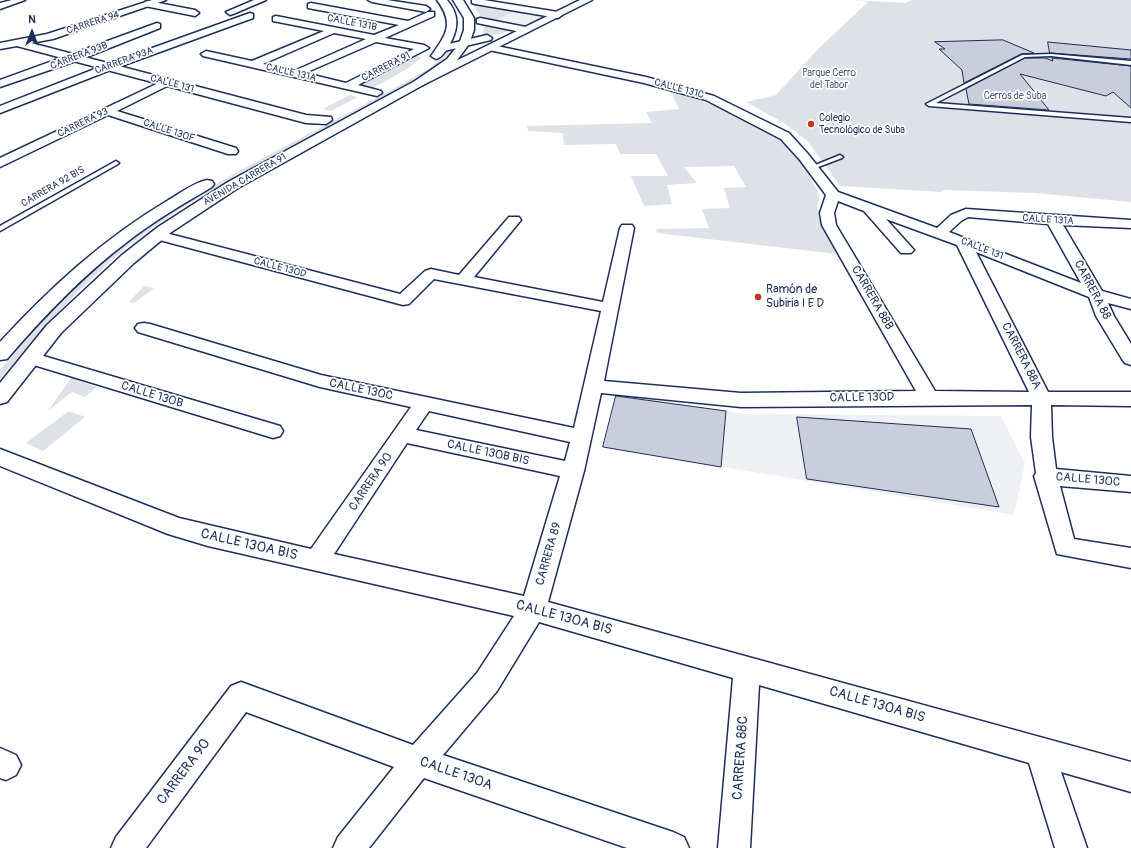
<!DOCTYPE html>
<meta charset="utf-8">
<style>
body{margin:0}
#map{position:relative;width:1131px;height:848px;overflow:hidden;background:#fff;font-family:Pangolin,sans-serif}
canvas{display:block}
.north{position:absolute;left:12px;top:12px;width:40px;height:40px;-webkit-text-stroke:3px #fff;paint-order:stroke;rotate:0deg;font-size:11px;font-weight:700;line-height:16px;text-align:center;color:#1b2f5e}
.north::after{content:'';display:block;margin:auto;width:14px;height:18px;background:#1b2f5e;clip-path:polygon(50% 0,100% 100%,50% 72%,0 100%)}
</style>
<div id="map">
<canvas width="1131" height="848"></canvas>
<div class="north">N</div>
</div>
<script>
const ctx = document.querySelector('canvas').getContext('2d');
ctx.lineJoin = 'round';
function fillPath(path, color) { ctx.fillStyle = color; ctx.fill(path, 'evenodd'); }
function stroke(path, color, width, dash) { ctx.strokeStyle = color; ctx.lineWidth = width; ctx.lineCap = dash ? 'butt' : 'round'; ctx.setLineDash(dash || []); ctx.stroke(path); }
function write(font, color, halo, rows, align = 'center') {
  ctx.font = font + ' Pangolin,sans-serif'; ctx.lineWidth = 3.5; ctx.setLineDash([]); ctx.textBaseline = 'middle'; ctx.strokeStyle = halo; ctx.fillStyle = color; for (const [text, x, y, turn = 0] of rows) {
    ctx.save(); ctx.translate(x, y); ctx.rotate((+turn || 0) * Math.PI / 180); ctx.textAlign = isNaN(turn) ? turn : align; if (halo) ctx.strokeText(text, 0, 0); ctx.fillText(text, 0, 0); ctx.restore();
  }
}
fillPath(new Path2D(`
 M519,9L550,15L525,28L493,22Z
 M616,394L745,414L1001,416L1025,463L1014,515L603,447Z`), '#eff0f4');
fillPath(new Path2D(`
 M853,0L905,3L912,0H1131V202L1035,193L943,190L941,192L840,186L808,142L784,123L746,102L776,95L819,48L868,2Z
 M471,1L519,9L493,22L482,19Z
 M485,23L518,29L482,38Z
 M448,51H452L434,68L418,78C367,106 315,134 264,162C217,187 169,213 128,246C80,286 40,331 0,379V370C50,311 104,253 170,212C248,162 334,123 414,77L430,68Z
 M417,56L422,57L407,69L373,88L360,85Z
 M671,91C710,103 767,122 795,153C805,165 812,182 820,196L817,207L845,255L657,233L656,229L709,228L702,209L730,208L724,188L746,187L734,166L684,167L697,183L667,185L672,204L644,206L631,176H668L656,154H620L616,144L564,145L563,133L528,131L527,126L652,123L646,112L679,109Z
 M349,95L358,97L331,111L323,109Z
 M144,286L154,288L134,303L129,302Z
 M71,378L97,387L85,397L72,392L48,411Z
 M69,411L85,417L43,451L26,443Z`), '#dee1e7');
const building = new Path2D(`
 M1003,40L1034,53L1021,54L964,83L962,70L939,49H945L935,42Z
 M1048,42L1131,50V59L1050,53Z
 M1025,58H1045L1053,61L1052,58L1131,66V108L1113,92L1106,96L1020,74L1049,110L969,104L966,89Z
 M616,396L726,411L721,467L603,447Z
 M797,417L971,429L999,507L807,479Z`);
fillPath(building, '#caceda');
stroke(building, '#1b2f5e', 1);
const lane = new Path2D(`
 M1051,54L1131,61V65L1051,56L1025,57L936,103L1131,118V122L929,106L926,104L1022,55Z
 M840,155L843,157L842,158L813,169L808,168Z
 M116,161L119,163L118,164L0,231V226Z`);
const street = new Path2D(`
 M12,0H25L0,9V3Z
 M254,0H266L233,14L230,15L226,12Z
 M368,0H387L426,6L430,9L426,12L372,2Z
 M472,0H484L558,12L562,15L558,18L475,4L472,3Z
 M148,1L195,10L199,13L195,16L145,6V2Z
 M311,3L408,21L428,12H434V16L385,38L424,45L429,48L358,85L381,91L382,93L377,96L203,56L201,54L206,51L252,61L324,31L273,21V17L276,16L374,35L399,25L308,8V4ZM334,33L366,39L294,71L263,64ZM376,42L414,49L346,83L305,73Z
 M250,13L253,14V18L113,69L0,113V106L105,65Z
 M480,18L526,27L531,30L526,33L477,23V19Z
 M157,23L160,24V28L79,60L0,87V80Z
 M492,45L646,77L714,96L789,133L808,154L838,192L937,228L951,215L966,209L1131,220V228L1063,225L1102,291L1131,299V309L1108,303L1114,316L1131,344V365L1125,363L1122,359L1096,316L1089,297L976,252L1048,392H1131V406L1051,405L1052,437L1056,469L1131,476V492L1060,486L1074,539L1131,548V568L1057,554L1034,476L1036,473L1031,437L1032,405L741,407L601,393L584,471L548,602L1131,762V792L1061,772L1087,848H1055L1029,763L759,685L750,848H718L733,678L539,622L497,691L443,755L673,832L684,837L689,848H627L424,778L369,848H333L338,837L394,767L246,712L146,848H111L116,837L231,686L241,682L413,745L477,673L514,616L208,546L168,534L0,466V449L179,518L311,549L411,407L320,387L138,332L135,328L138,324L144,323L150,324L321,375L574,428L601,311L434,279L409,304L403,305L152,238L150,235L152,232H162L400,294L425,271L431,269L459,275L509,217H519L521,220L474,277L603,302L620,228L622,225H632L634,228L604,381L741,393L916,391L822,225L820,213L826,195L800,160L781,139L706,100L644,83L489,50L487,48L489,46ZM838,201L864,211L901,253H911L914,250L886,219L957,245L1029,392L935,391L836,225L834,213ZM968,217L1048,224L1081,283L949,232L961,221ZM429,411L570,442L565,461L416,430ZM407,443L560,476L524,596L334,554Z
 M167,79L172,82L171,84L117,111L236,148L238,151L236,154H228L108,115L0,167V158Z
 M30,352L280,426L283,431L280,436L273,438L24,362L21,358L24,354Z
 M0,748L16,755L21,765L16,775L6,780L0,778Z`);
const secondary = new Path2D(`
 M152,0H166L53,39L31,43L306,115L331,117L332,120L326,124L306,123L17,46L0,49V43L47,34Z
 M580,0H592L423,85H415L413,83L415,81Z
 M487,35L492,38L491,40L444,51L439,48L440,46Z`);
const primary = new Path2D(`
 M437,0H447C461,16 458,32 447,49C444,53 441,58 436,59L431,56C446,35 455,24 437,0Z
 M453,0H463L474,18V30L469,44L455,63L423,85L238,188L170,233L134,263L61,333L7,402L0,404V383L47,325L122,255L158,227L228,182L415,81L447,59L459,44L464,30V18Z
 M207,180L212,181L214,184L212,187C183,204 154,221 127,242C82,276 44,316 7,359L0,360V342C50,288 103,239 167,201C179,194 193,183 207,180Z`);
stroke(lane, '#1b2f5e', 3);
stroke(street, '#1b2f5e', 3);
stroke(secondary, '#1b2f5e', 3);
stroke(primary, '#1b2f5e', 3);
fillPath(lane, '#fff');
fillPath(street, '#fff');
fillPath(secondary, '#fff');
fillPath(primary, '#fff');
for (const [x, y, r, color] of [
 [811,124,4,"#c8321e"],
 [758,297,4,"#c8321e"]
]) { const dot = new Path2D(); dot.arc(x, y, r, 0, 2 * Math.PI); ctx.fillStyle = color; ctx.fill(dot); stroke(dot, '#fff', 1.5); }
write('10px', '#1b2f5e', '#fff', [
 ["CARRERA 94",93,23,-18],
 ["CALLE 131B",352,23,11],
 ["CARRERA 93B",79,56,-21],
 ["CARRERA 93A",124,61,-20],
 ["CARRERA 91",386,67,-27],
 ["CALLE 131A",291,73,13],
 ["CALLE 131",172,84,15],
 ["CALLE 131C",679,89,15],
 ["CARRERA 93",83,123,-26],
 ["CALLE 130F",169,131,18],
 ["AVENIDA CARRERA 91",245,180,-30],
 ["CARRERA 92 BIS",53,187,-30],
 ["CALLE 131A",1048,220,4],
 ["CALLE 131",982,249,21],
 ["CALLE 130D",280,268,15]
]);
write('10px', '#4c5c80', '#fff', [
 ["Parque Cerro",829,73],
 ["del Tabor",829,85],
 ["Cerros de Suba",1015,96]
]);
write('10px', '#1b2f5e', '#fff', [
 ["Colegio",819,118],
 ["Tecnológico de Suba",819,130]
], 'left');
write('12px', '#1b2f5e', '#fff', [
 ["Ramón de",766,290],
 ["Subiria I E D",766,304]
], 'left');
write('12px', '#1b2f5e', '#fff', [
 ["CARRERA 88",1092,290,62],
 ["CARRERA 88B",872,298,60],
 ["CARRERA 88A",1021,356,63],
 ["CALLE 130C",361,390,12],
 ["CALLE 130B",152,395,17],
 ["CALLE 130D",862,398,-1],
 ["CALLE 130B BIS",488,453,12],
 ["CALLE 130C",1088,480,5],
 ["CARRERA 90",371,482,-56],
 ["CARRERA 89",549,554,-74]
]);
write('14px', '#1b2f5e', '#fff', [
 ["CALLE 130A BIS",249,545,13],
 ["CALLE 130A BIS",564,618,15],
 ["CALLE 130A BIS",877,705,16],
 ["CARRERA 88C",741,758,-86],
 ["CARRERA 90",184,772,-53],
 ["CALLE 130A",456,774,19]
]);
</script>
